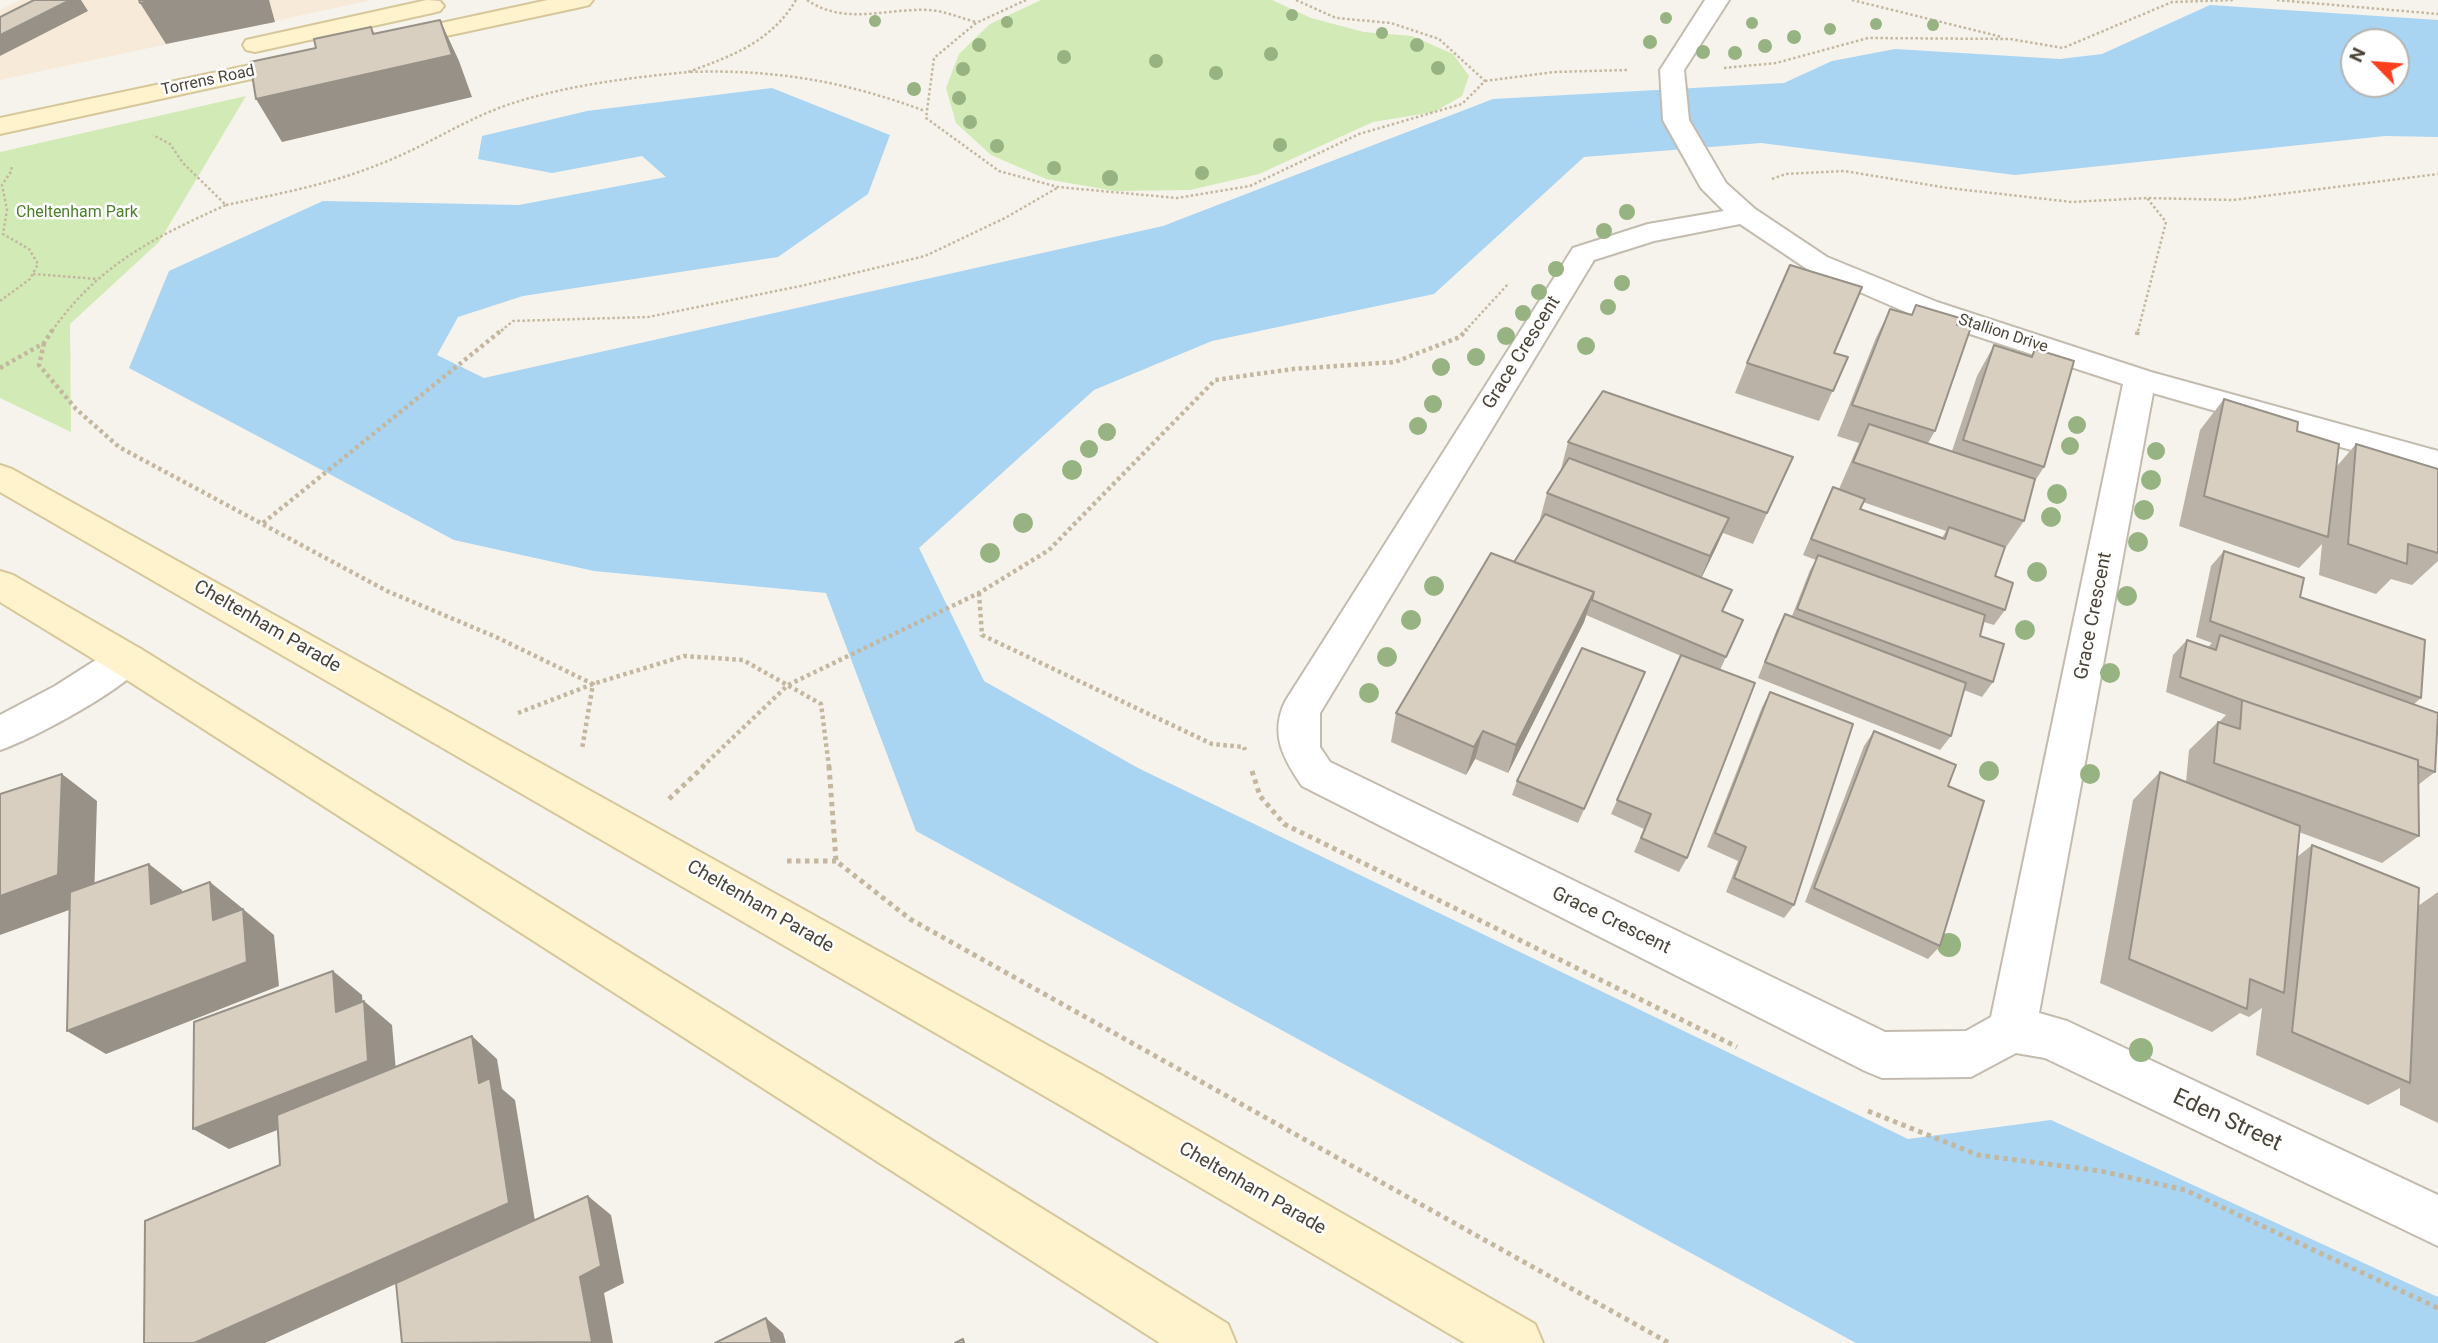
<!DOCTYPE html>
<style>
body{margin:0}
#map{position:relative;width:2438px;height:1343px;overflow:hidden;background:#f6f3ec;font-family:Roboto,sans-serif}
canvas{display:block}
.north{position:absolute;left:2340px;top:28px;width:70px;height:70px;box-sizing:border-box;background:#fff;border:2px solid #b7b4b0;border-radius:50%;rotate:295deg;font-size:19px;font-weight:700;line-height:28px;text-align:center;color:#4b4439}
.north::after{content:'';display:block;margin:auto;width:24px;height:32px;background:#fc3f1d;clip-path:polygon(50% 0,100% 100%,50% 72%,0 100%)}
</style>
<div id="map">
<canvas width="2438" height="1343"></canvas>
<div class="north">N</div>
</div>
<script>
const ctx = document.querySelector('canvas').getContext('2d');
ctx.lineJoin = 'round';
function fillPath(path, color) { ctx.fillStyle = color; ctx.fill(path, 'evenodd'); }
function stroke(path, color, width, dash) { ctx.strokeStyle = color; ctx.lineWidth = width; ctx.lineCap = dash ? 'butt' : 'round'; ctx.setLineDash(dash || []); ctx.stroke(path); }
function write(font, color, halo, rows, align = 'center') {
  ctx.font = font + ' Roboto,sans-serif'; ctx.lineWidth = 5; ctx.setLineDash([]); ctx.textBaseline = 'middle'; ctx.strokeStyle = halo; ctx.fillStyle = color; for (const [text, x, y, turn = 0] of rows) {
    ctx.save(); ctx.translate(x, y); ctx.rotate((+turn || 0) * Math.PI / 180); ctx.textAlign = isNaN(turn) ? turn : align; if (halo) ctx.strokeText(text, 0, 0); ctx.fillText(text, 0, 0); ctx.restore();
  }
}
fillPath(new Path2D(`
 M20,0H372L0,80V10Z`), '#f7ead8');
fillPath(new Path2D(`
 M1041,0H1272L1311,18L1364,32L1412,36L1453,54L1469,76L1462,96L1434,112L1373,122L1259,174L1190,190L1115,191L1046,179L991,155L956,123L946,88L959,54L990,24Z
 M246,96L159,242L70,324L71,432L0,398V152Z`), '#d2eab5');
fillPath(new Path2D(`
 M2210,5L2438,20V137L2385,136L2015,175L1761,143L1584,157L1434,294L1212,341L1094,390L919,548L984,681L1138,768L1908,1139L2051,1120L2438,1297V1343H1856L916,831L826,593L594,571L454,540L129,368L169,271L323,201L519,205L666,177L642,156L552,173L478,159L482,136L587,111L772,88L890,135L868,194L778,257L523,296L458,317L437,355L484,378L1163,226L1493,99L1784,83L1832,61L1895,49L2060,59L2102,54ZM2354,42H2396V84H2354Z`), '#a9d4f2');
const minor = new Path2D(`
 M1705,0H1729L1684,70L1689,120L1726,183L1755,209L1827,257L1937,302L2151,372L2438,451V475L2153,393L2039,1013L2067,1021L2438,1195V1246L2045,1058L2016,1053L1971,1077L1882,1078L1865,1071L1302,786C1283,758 1269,733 1286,700L1573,248L1648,224L1724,211L1701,188L1663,120L1660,70ZM1740,224L1807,269L1915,316L2123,384L1991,1017L1966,1031L1885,1032L1330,762L1320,747V713L1594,260L1654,241Z
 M127,645L141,649L146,660C132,686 31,740 0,750V715L55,686L113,649Z`);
const secondary = new Path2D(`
 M427,0L440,1L444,6L440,11L432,13L255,52L246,50L243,45L246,40L255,38Z
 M548,0H593L589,5L581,7L395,47L386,45L383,40L386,35L395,33Z
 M302,54L311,56L314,61L311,66L0,134V118Z
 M0,465L12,469L1101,1075L1535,1324L1543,1343H1465L1067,1109L0,492Z
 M0,571L13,575L141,649L1228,1324L1236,1343H1160L113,671L0,602Z`);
stroke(minor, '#c2bbae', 4);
stroke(secondary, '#d6c79b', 4);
stroke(new Path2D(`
 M796,0C771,42 732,56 688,72C774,69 844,81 925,111
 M807,0C845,26 886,8 929,10C945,11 960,18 976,22
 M1026,0L976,23L934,58L926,118L999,171L1058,187L1177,198L1250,186L1359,134L1462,104L1485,81L1439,39L1391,23L1336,18L1296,0
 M1852,0L2002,37
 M2277,0L2438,14
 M1724,68L1776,63L1868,38L2010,39L2063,48L2172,2L2235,0
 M1485,81L1554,72L1627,70
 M1772,179L1786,174L1844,171L1948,188L2072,202L2147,198L2233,200L2438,174
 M226,205C278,194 331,184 380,164C425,147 465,119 510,104C568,85 628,78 688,72
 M33,274L98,279
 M0,301L30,279L38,264L29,249L3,234L7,210L2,185L12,170L11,165
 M52,331C98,265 155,237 226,205L183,163L170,144L153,135
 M501,331L513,321L648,317L801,286L925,256L1005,218L1057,188
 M1465,331L1509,283
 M2138,331L2166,222L2147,198`), '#c4b79f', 2.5, [2.5, 2.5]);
stroke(new Path2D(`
 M2137,335L2138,329
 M44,343L39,365L76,409L119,447L387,591L496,637L593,684L582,749
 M0,368L44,343L53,329
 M263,523L503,329
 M979,593L982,635L1212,744L1244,747L1245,750
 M518,713L593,684L684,656L743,660L821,704L829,767
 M702,767L788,685L979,593L1049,550L1215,380L1293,369L1395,362L1460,337L1467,329`), '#c4b79f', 4.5, [3.5, 3.5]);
stroke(new Path2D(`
 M829,766L836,861L910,919L1669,1343
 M1252,771L1260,796L1284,824L1737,1047
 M669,799L704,766
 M787,861H836
 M1868,1111L1978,1155L2101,1171L2185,1190L2438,1308`), '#c4b79f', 5, [4.5, 4.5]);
fillPath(minor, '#fff');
fillPath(secondary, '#fff3cd');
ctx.fillStyle = '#97b381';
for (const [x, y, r] of [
 [1292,15,6],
 [1666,18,6],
 [875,21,6],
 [1007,22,6],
 [1752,23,6],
 [1876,24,6],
 [1933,25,6],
 [1830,29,6],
 [1382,33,6],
 [1794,37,7],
 [1650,42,7],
 [979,45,7],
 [1417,45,7],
 [1765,46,7],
 [1703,52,7],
 [1735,53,7],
 [1271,54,7],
 [1064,57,7],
 [1156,61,7],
 [1438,68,7],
 [963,69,7],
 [1216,73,7],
 [914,89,7],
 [959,98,7],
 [970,122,7],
 [1280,145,7],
 [997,146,7],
 [1054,168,7],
 [1202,173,7],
 [1110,178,8],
 [1627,212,8],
 [1604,231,8],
 [1556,269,8],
 [1622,283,8],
 [1539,292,8],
 [1608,307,8],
 [1523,313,8],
 [1506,336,9],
 [1586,346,9],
 [1476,357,9],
 [1441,367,9],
 [1433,404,9],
 [2077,425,9],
 [1418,426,9],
 [1107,432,9],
 [2070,446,9],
 [1089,449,9],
 [2156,451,9],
 [1072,470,10],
 [2151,480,10],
 [2057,494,10],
 [2144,510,10],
 [2051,517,10],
 [1023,523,10],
 [2138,542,10],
 [990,553,10],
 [2037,572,10],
 [1434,586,10],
 [2127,596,10],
 [1411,620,10],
 [2025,630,10],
 [1387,657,10],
 [2110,673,10],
 [1369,693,10],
 [1989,771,10],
 [2090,774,10],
 [1949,945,12],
 [2141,1050,12]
]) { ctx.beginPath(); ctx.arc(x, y, r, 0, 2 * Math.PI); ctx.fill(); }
fillPath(new Path2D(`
 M1916,305L1963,319L1960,326L1935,431L1928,443L1952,451L1977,376L1994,345L2030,357L2035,349L2044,467L2035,481L2024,521L2004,550L1995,576L2005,610L1994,625L1984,622L1980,636L1993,682L1982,697L1964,690L1951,736L1940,750L1758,678L1777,629L1785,614L1792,616L1810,570L1816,560L1803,555L1825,503L1833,487L1839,489L1859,443L1837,436L1875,340L1890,309L1911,315ZM1863,502L1946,531L1942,538L1860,509Z
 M1834,353L1848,357L1819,421L1735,393L1747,363Z
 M2224,399L2297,431L2337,466L2356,444L2438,469V561L2412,585L2391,579L2376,594L2319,575L2322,544L2299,568L2179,526L2200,430Z
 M1568,442L1793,457L1753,544L1723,533L1701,578L1723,611L1743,620L1720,670L1687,858L1679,872L1634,852L1644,829L1611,814L1681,656L1586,615L1584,622L1508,773L1475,759L1466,775L1391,742L1396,713L1514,562L1539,523L1547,493L1560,473Z
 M2224,551L2300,597L2421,698L2413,705L2435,772L2418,785L2419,836L2382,863L2299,832L2297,857L2312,845L2418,906L2438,892V1123L2400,1105V1088L2368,1105L2256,1055L2262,1008L2249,1017L2240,1013L2212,1032L2100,983L2133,800L2160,772L2186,782L2189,750L2218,722H2219L2226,715L2166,692L2173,655L2187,640L2208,647L2212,643L2196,637L2211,566Z
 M1645,672L1578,823L1512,795L1517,781Z
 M1770,692L1794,905L1784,918L1726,892L1738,861L1707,847L1762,707Z
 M1874,731L1948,786L1940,946L1928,959L1805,902L1864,746Z`), '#bab2a6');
fillPath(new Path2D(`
 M70,0H81L88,11L0,56V35Z
 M154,0H269L275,22L166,44L140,3Z
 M440,20L459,61L472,97L282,142L256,99L373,34L371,27L392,68Z
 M1729,518L1716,548L1697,587L1710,556Z
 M1594,592L1584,622L1508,773L1516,745Z
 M1483,731L1475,759L1466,775L1474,747Z
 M62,774L97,801L94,901L0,935V896Z
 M149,864L182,890L184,930L151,904Z
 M210,882L242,908L245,945L213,920Z
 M243,909L274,935L279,986L106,1054L67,1031Z
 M333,971L362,995L365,1035L336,1012Z
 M364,1001L392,1025L397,1083L229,1149L193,1129Z
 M472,1036L497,1059L502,1089L515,1100L535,1221L265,1343H194L479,1083Z
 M588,1196L611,1215L624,1283L604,1293L613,1343H591L580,1277Z
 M766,1318L783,1333L786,1343H772Z`), '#979187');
const building = new Path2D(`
 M34,0H70L0,35V17Z
 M139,0H154L140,3Z
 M440,20L452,55L256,99L250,62L316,48L314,39L371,27L373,34Z
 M1790,265L1862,287L1834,353L1848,357L1833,391L1747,363Z
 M1916,305L1963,319L1957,325L1971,327L1935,431L1852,405L1890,309L1912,315Z
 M1994,345L2032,357L2035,349L2074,361L2044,467L1963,440Z
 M1603,391L1793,457L1767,513L1568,442Z
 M2224,399L2298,422L2297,431L2339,444L2328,537L2204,496Z
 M1869,424L2035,479L2024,521L1853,462Z
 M2356,444L2438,469V553L2408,544L2407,564L2348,544Z
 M1569,458L1729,518L1710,556L1547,493Z
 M1833,487L1865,499L1860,509L1945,539L1949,527L2005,547L1995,576L2013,583L2005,610L1811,539Z
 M1545,514L1732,590L1722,611L1743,620L1726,657L1592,600L1594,592L1514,562Z
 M2224,551L2304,578L2300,597L2425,640L2421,698L2210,621Z
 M1491,553L1594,592L1516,745L1483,731L1474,747L1396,713Z
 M1818,555L1985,615L1980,636L2004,644L1993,682L1797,609Z
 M1785,614L1966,683L1951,736L1765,662Z
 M2220,635L2438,713L2435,772L2418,766V760L2242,700L2180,677L2187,640L2216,650Z
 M1582,648L1645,672L1584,809L1517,781Z
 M1681,655L1755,683L1687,858L1641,838L1651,814L1617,800Z
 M1770,692L1853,724L1794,905L1734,878L1746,847L1715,833Z
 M2242,700L2418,760L2419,836L2214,763L2218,722L2240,729Z
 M1874,731L1956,765L1948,786L1984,801L1940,946L1814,888Z
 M2160,772L2300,826L2284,993L2250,979L2247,1009L2129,959Z
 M62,774L58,875L0,896V794Z
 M2312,845L2419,888L2410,1083L2292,1032Z
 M149,864L151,904L210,882L213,920L243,909L247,962L67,1031L70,892Z
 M333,971L336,1012L364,1001L368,1061L193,1129L194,1022Z
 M472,1036L479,1083L490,1078L509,1203L194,1343H144L145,1221L280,1165L277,1115Z
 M588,1196L601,1266L580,1277L592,1342L402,1343L396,1283Z
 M766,1318L772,1343H715Z
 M963,1339L964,1343H955Z`);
fillPath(building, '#d8cfc1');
stroke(building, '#979187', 2);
write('16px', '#4b4439', '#fff', [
 ["Torrens Road",208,81,-12],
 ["Stallion Drive",2003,334,18]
]);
write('16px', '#4a7f2a', '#fff', [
 ["Cheltenham Park",77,213]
]);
write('19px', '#4b4439', '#fff', [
 ["Grace Crescent",1522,353,-58],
 ["Grace Crescent",2094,616,-79],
 ["Cheltenham Parade",267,627,30],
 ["Cheltenham Parade",760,907,30],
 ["Grace Crescent",1611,921,26],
 ["Cheltenham Parade",1252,1189,30]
]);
write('23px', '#4b4439', '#fff', [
 ["Eden Street",2227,1121,25]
]);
</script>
